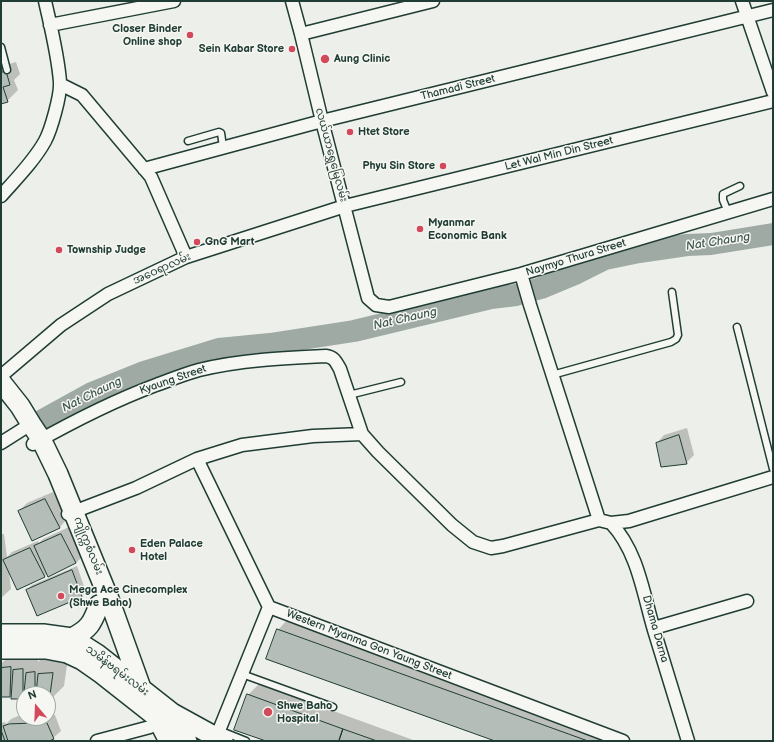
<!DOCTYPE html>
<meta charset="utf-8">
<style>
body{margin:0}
#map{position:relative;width:774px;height:742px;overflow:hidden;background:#edefea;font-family:"Balsamiq Sans",sans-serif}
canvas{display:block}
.frame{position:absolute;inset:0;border:2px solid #1f3d34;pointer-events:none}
.north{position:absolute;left:16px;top:686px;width:40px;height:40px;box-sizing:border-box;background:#f6f6f2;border:1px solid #a0aca6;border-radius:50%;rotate:341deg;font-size:11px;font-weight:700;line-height:16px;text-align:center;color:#1f3d34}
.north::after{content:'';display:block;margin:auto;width:14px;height:18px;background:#d1495b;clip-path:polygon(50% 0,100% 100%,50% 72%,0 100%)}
</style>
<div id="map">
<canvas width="774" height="742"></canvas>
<div class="frame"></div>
<div class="north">N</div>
</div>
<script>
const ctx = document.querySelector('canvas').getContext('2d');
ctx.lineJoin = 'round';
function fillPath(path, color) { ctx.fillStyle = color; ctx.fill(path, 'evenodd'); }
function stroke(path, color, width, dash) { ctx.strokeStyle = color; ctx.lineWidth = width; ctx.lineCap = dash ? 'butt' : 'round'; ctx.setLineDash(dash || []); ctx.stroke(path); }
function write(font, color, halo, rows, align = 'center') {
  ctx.font = font + ' "Balsamiq Sans","Noto Sans Myanmar",sans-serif'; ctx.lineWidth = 3; ctx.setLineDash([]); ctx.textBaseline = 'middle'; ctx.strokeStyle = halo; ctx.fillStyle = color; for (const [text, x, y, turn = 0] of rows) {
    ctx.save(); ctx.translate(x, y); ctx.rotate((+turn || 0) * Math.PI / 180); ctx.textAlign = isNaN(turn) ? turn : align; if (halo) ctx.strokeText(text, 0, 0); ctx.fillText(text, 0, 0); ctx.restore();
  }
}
fillPath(new Path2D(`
 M3,47L9,64L16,62L20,74L14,80L18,90L7,101L1,103V48Z
 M687,428L694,455L686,463L657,443L664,435Z
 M53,492L67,519L60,527L32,540L19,511L27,503Z
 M69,527L84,555L76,563L48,576L47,573L45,576L9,572L11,589L1,598V534H4L7,557L12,552L38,541L39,543L43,539Z
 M77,566L86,592L81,597L27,590L32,585Z
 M288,619L627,741H498L278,630Z
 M18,647L38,654V662L48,652L68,658L64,686L49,701L48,694H24L22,698L12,694L10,696H2L1,698V664Z
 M259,684L416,741H269L248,695Z
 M48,715H55L61,731L53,738L46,741H1V723L5,722L6,724L11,719L18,716H24V718H48Z`), '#0003');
stroke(new Path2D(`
 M43,420L92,393L144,372L219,349L270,344L354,331L491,298L516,295L541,288L577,273L605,259L639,252L687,245L711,244L773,234`), '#9faaa4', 22);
const building = new Path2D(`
 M6,71L10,85L3,87L8,102L1,104V73Z
 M679,435L687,464L661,467L656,443Z
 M45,499L60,528L32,541L18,511Z
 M61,534L76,563L48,577L34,546Z
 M30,548L45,577L17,590L3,560Z
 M72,570L82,597L37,616L26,590Z
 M277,629L588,741H495L266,659Z
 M11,667L10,697H1V668Z
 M23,669V699H11L13,670Z
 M35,672V694H24V702H23L26,673Z
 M53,673L49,702H48V694H36L38,674Z
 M247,694L343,729L339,741H266L234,730Z
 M47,723L54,739L49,741H8L3,726L9,724Z
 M343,729L377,741H339Z
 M1,730L5,741H1Z`);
fillPath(building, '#b4bdb8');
stroke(building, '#1f3d34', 1);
const lane = new Path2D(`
 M1,47L7,70
 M188,141L219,132L221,133L223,147
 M728,212L723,200V194L740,186
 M737,327L773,469
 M552,375L671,342L676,339L678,335L672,292
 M349,395L401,382
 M242,674L333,707
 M221,731L246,741`);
const street = new Path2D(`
 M292,1L301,34L322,121L368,298L376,305L389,307L521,274L773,199
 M742,1L773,92
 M50,25L174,1
 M301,34L433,1
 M60,84L82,95L151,177L186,257
 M144,169L322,121L773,10
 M1,196C16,179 34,161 45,141C51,130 61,95 60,82C58,55 51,28 45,1
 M521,274L530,305L599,520
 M1,376L61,325L108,294L186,257L345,206L773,101
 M1,443L31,424
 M33,444C72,422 113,401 156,385C170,380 184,374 199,370C240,360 283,358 326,356C334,357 336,362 340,369L362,434L378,452L452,525L473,542L491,548L503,546L599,520L611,523L629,521L773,477
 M197,459L269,607L623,741
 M68,514L136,488L197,459L242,445L313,436L362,434
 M611,523C638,552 643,593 654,630C665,667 677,704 688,741
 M654,628L747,601
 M216,738L269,607
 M97,741L150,727`);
const primary = new Path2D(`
 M1,382L20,406L31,424L41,439L58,474L109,599L141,688L169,741
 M1,634H43L72,638L97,654L172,713L223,741
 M72,638C89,629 92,624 99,605
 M1,649H46L67,653L82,660L102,674L187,741`);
stroke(lane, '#1f3d34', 9);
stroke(street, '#1f3d34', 15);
stroke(primary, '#1f3d34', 22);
stroke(lane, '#f6f6f2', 6);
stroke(street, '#f6f6f2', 12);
stroke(primary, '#f6f6f2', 19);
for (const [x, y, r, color] of [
 [190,35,4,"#d1495b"],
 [292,49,4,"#d1495b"],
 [325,59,5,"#d1495b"],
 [350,132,4,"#d1495b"],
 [443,166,4,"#d1495b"],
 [420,229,4,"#d1495b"],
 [197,242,4,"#d1495b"],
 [59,250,4,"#d1495b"],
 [132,550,4,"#d1495b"],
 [61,596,4,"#d1495b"],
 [268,712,5,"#d1495b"]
]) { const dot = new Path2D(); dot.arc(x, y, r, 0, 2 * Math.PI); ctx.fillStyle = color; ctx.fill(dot); stroke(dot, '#f6f6f2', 1.5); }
write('bold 11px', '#1f3d34', '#f6f6f2', [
 ["Closer Binder",182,29,"right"],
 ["Online shop",182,42,"right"],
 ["Sein Kabar Store",284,49,"right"],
 ["Aung Clinic",334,59],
 ["Htet Store",358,132],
 ["Phyu Sin Store",435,166,"right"],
 ["Myanmar",428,223],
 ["Economic Bank",428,236],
 ["GnG Mart",205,242],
 ["Township Judge",67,250],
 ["Eden Palace",140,544],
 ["Hotel",140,557],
 ["Mega Ace Cinecomplex",69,590],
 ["(Shwe Baho)",69,603],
 ["Shwe Baho",277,706],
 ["Hospital",277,719]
], 'left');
write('11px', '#1f3d34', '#f6f6f2', [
 ["Thamadi Street",458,88,-14],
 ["Let Wal Min Din Street",559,154,-14],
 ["လယ်ယာရွှေမြေလမ်း",331,155,75],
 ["Naymyo Thura Street",576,258,-17],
 ["အဝေရာလမ်း",162,269,-24],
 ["Kyaung Street",173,380,-19],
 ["ကျိုက္ကစံလမ်း",88,546,68],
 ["Dhama Darna",655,629,74],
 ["Western Myanma Gon Yaung Street",369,645,21],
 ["သမိန်ဗရမ်းလမ်း",117,671,37]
]);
write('italic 12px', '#3f5850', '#f6f6f2', [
 ["Nat Chaung",718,242,-9],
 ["Nat Chaung",405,319,-13],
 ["Nat Chaung",92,395,-26]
]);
</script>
